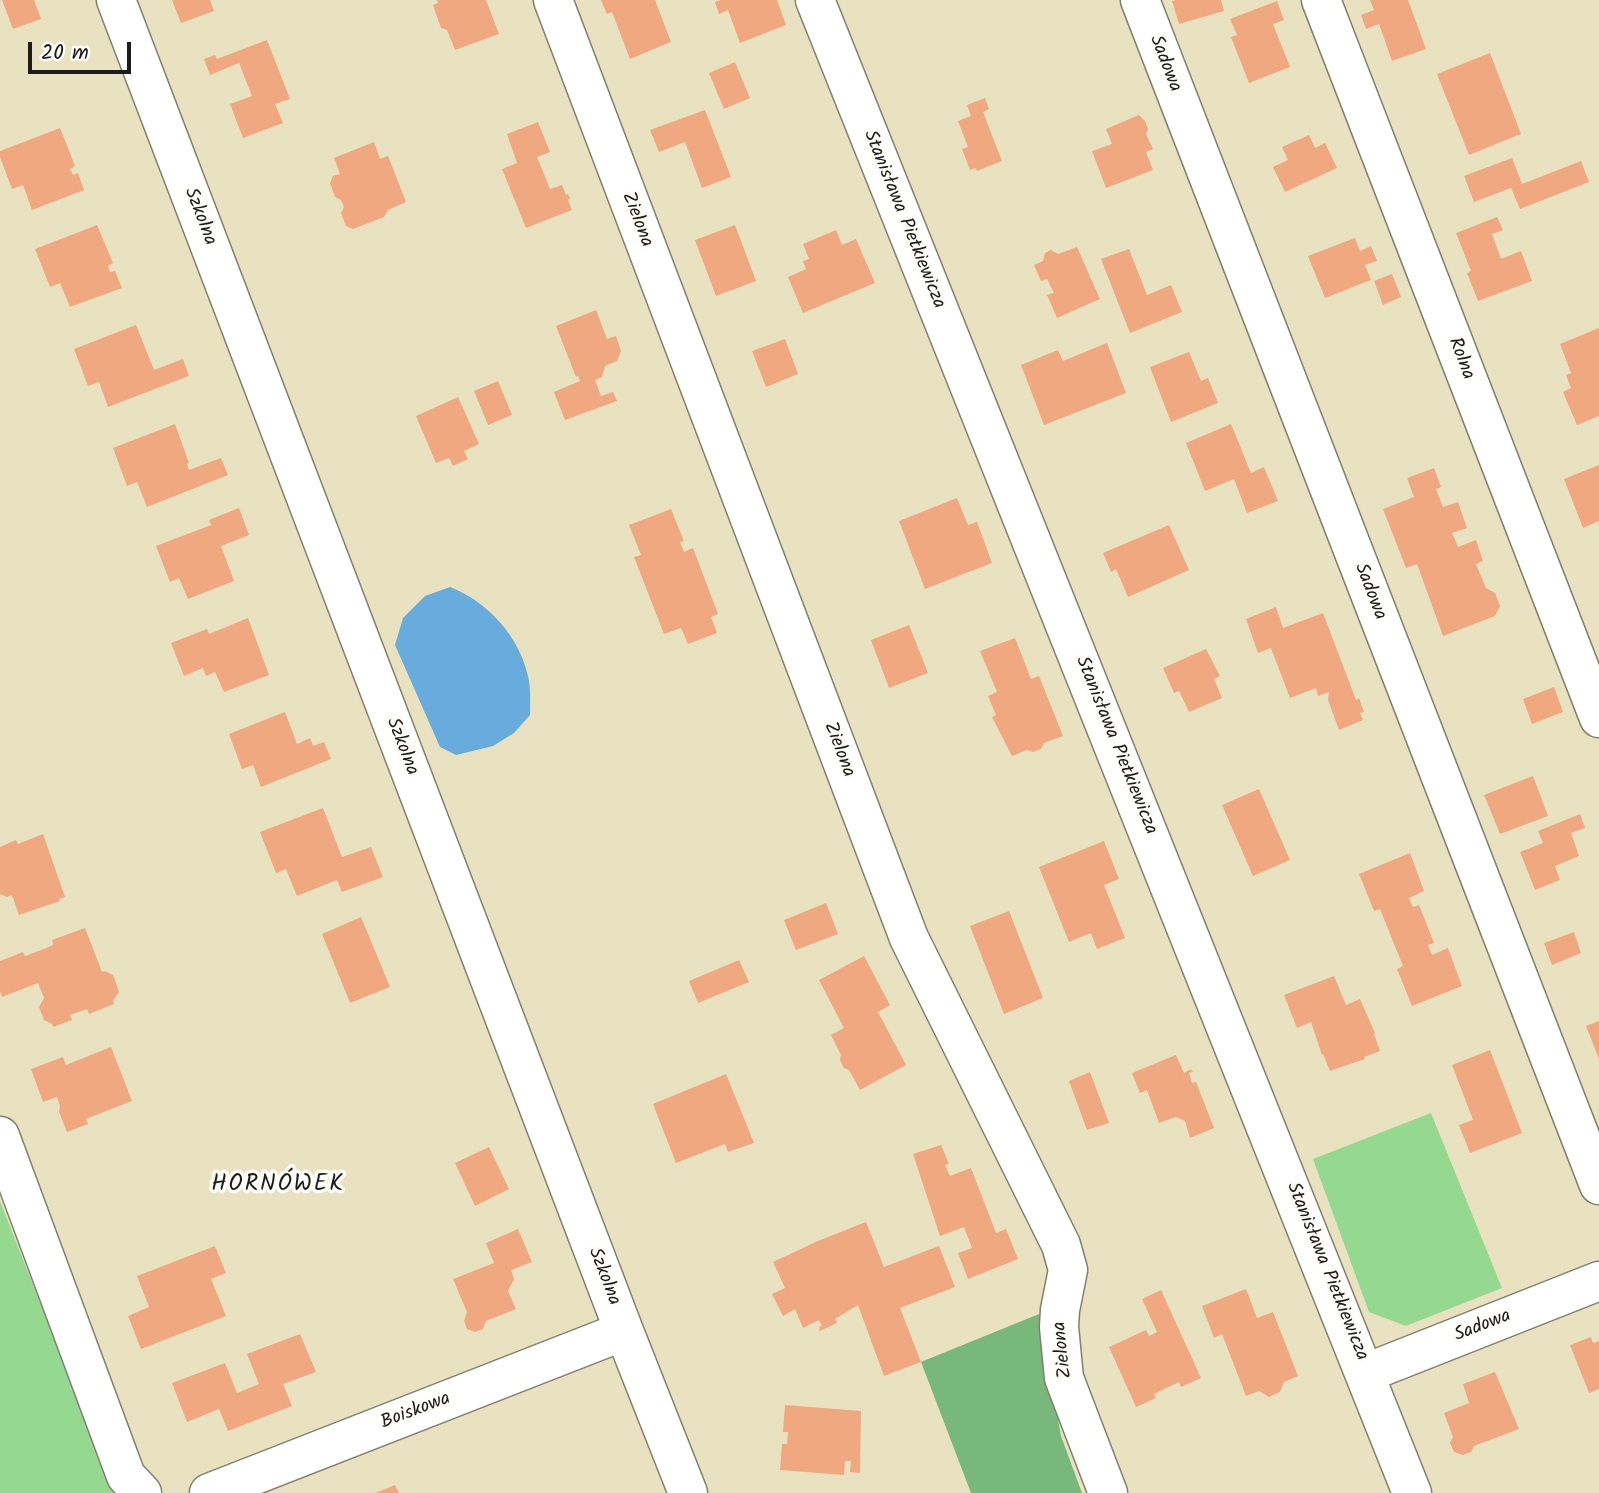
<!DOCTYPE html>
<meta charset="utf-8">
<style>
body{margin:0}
#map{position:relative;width:1599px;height:1493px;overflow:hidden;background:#e9e2c0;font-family:Kalam,sans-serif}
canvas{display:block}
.scale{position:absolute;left:28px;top:42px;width:103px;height:32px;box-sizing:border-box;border:4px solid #1c1c1c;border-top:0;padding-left:9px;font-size:21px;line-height:24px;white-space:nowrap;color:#1c1c1c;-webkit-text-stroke:5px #fdfcf7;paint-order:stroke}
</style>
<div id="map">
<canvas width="1599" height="1493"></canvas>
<div class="scale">20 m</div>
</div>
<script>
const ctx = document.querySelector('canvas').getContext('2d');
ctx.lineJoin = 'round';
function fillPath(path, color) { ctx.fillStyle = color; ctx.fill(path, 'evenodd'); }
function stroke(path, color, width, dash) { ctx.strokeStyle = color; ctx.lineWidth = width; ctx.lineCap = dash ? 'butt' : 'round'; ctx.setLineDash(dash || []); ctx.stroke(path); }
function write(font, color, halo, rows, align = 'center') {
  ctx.font = font + ' Kalam,sans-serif'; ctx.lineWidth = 7; ctx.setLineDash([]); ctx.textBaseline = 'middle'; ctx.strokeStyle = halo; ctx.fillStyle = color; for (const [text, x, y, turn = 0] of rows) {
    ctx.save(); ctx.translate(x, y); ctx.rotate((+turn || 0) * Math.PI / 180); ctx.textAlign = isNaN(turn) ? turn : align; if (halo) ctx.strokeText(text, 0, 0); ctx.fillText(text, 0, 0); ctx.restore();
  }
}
fillPath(new Path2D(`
 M1431,1113L1502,1288L1406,1326L1369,1312L1313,1159Z
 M0,1201L115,1493H0Z`), '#95d991');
fillPath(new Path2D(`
 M1039,1314L1061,1436L1082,1493H971L921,1362Z`), '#78b97b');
fillPath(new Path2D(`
 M450,587C488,602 519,636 528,676C531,688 530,703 530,715L514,733L493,746L456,755L440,747L395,645L403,618L425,596Z`), '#68abdd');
fillPath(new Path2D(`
 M2,0H34L41,19L13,29Z
 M172,0H210L214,11L181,23Z
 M437,0H486L499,34L455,50L447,30L441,28L433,5L438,3Z
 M601,0H655L671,42L630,59L612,12L607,14Z
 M721,0H777L786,25L740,43L728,10L719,14L715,2Z
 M1176,0H1221L1224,11L1179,24L1172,1Z
 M1370,0H1408L1426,49L1392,61L1379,24L1366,29L1361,15L1374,10Z
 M1277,1L1284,20L1273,24L1290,67L1249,83L1231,37L1237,35L1230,19Z
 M267,40L290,99L275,104L283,123L243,138L230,104L252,96L239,63L210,75L204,59L215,55L217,59Z
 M1490,53L1521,134L1469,155L1437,74Z
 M735,62L750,98L724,109L709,73Z
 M985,98L989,109L983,112L1002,161L977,171L976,168L970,170L962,149L968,147L958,121L971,116L967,105Z
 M705,110L731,177L702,188L685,142L659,152L650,130Z
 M1139,115L1145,121L1148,129L1146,134L1153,149L1146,152L1153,170L1106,188L1092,151L1112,144L1106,129Z
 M538,122L550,152L537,157L550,189L562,185L566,195L568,194L570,199L568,200L572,210L526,228L502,169L517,163L507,134Z
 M60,128L75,166L70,169L73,175L78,173L84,190L32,210L23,185L12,189L0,157V151Z
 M1309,135L1315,148L1325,143L1337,168L1285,192L1273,167L1288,160L1282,147Z
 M374,142L380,159L388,156L406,202L388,210L384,217L353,229L346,226L341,213L344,207L341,200L335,197L330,183L333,176L340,174L334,158Z
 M1512,158L1522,184L1581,161L1589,182L1520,209L1511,188L1474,202L1464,176Z
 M1497,217L1503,230L1492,234L1501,259L1521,251L1532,281L1478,301L1467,273L1471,271L1456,233Z
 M97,225L113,263L108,266L110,272L115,271L122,288L70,307L60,283L50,287L35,249Z
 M735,225L756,281L716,296L695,240Z
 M836,230L842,245L856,239L875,283L803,313L788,277L806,269L803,261L809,259L803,244Z
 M1355,238L1360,251L1371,246L1377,261L1365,265L1371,280L1325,298L1308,256Z
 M1077,247L1100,299L1057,318L1047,295L1054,293L1047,279L1041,281L1034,265L1043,261L1045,253L1051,250L1058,254Z
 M1129,249L1147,295L1171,285L1182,312L1130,333L1101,259Z
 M1392,274L1401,297L1383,305L1374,281Z
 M596,310L607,339L616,336L621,351L617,361L605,366L602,377L595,380L601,396L613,392L617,401L565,420L554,392L580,381L578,376L576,377L556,326Z
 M136,325L154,370L183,359L189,376L108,407L99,382L88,386L74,349Z
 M1599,328V416L1577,425L1563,392L1571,388L1566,375L1571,373L1560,344Z
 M785,339L798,374L766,387L752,351Z
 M1107,343L1126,393L1044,425L1021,365L1058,350L1063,361Z
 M1189,352L1201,381L1208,378L1218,403L1171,422L1150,367Z
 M498,381L512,415L488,425L474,391Z
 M458,397L479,444L464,451L468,459L453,466L449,458L436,463L416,416Z
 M175,424L189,463L187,464L189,470L221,458L228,475L147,507L137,482L127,486L113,448Z
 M1231,424L1251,473L1264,467L1278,501L1247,513L1234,479L1205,491L1186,443Z
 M1599,465V521L1583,528L1564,479Z
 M1434,468L1441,487L1436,489L1443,507L1458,502L1467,528L1452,533L1458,547L1476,540L1483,561L1476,564L1486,588L1495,593L1500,606L1495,616L1443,636L1417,564L1406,568L1383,509L1414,497L1407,478Z
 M957,498L968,525L977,522L992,563L925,589L899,521Z
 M239,508L249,535L221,546L234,581L188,599L179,578L170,582L156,546L211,525L209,520Z
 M671,509L684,541L680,542L684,552L693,548L718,614L711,617L717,633L688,644L681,628L664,634L634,557L641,555L629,525Z
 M1169,525L1189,570L1128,597L1116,569L1111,572L1103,553Z
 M1276,607L1283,628L1323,613L1356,700L1359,698L1364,712L1360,713L1363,720L1339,730L1328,700L1329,692L1318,696L1316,688L1290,698L1271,648L1258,653L1246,619Z
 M248,618L269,675L224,692L215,672L206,676L203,668L184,676L171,643L207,629L209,634Z
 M909,625L928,673L889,688L871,640Z
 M1015,638L1031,679L1039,676L1063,736L1044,743L1041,749L1033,752L1027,750L1012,756L992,717L996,715L988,696L997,692L980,651Z
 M1206,649L1220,676L1214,679L1222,698L1189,712L1179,691L1174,693L1163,668Z
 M1554,687L1563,712L1532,724L1523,699Z
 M285,712L297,744L310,738L313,746L324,742L331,759L261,787L253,765L242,769L229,734Z
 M1533,776L1548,816L1500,834L1484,795Z
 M1259,789L1290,860L1253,876L1222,805Z
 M323,808L342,857L371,847L383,877L342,892L337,880L297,896L286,869L276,873L260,832Z
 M1580,814L1585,828L1571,833L1579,856L1555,866L1560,880L1535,890L1520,852L1543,843L1538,831Z
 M43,834L65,897L59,899L60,901L19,915L12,895L7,897L0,894V847L16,840L18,844Z
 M1104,841L1119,879L1104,885L1125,938L1097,949L1091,933L1069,942L1039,867Z
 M1410,853L1424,891L1409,898L1413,907L1419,905L1434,943L1428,945L1432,955L1448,948L1462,986L1412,1006L1397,969L1403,966L1380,909L1374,911L1359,874Z
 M826,903L838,934L796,950L784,920Z
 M1009,911L1043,998L1004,1014L970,926Z
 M361,917L390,987L350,1003L322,934Z
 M85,928L102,972L105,971L113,975L119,992L113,1001L114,1004L89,1014L87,1009L70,1015L72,1020L53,1027L52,1024L44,1020L39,1007L44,998L38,983L2,997L0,991V961L23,952L25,956L44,949L53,945L52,940Z
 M1574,932L1581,953L1552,965L1544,943Z
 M864,956L890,1005L878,1012L906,1065L860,1090L849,1070L844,1068L840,1060L841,1055L831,1035L844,1028L819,980Z
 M739,960L749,982L698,1003L689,981Z
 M1334,976L1346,1005L1360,999L1375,1033L1374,1034L1380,1051L1364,1057L1365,1059L1330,1071L1323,1054L1322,1055L1311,1022L1297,1028L1284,995Z
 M1599,1021V1059L1586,1026Z
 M111,1047L132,1101L86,1119L88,1124L67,1132L59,1112L60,1106L57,1097L43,1102L31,1069L63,1057L66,1065Z
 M1490,1050L1522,1133L1470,1153L1459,1125L1473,1120L1452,1065Z
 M1176,1055L1184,1073L1191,1069L1193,1072L1189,1073L1192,1083L1196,1082L1214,1128L1190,1138L1185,1121L1176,1117L1159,1123L1147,1090L1140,1093L1132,1073Z
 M1090,1072L1109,1123L1087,1130L1069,1081Z
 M726,1074L754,1143L728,1152L725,1144L676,1163L653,1104Z
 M941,1145L949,1164L945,1165L950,1176L971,1168L996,1233L1006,1229L1018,1259L968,1279L958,1253L972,1248L964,1227L940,1236L913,1154Z
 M489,1147L509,1189L475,1206L455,1163Z
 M866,1222L884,1267L939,1246L955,1287L900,1308L921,1362L884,1376L858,1305L835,1319L837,1323L820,1331L819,1327L822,1326L819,1320L803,1328L795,1309L783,1316L772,1294L785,1288L773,1262L818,1241Z
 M518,1229L532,1262L511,1270L514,1279L508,1291L516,1309L486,1321L483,1329L475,1332L467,1329L464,1321L467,1312L453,1279L494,1263L486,1243Z
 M215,1246L226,1273L211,1279L226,1316L141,1349L128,1316L149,1307L137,1276Z
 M1246,1289L1257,1318L1273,1312L1298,1376L1284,1382L1280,1392L1269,1397L1259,1391L1246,1396L1222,1334L1214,1338L1202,1306Z
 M1161,1290L1201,1378L1181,1387L1179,1382L1154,1394L1156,1398L1136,1407L1109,1347L1146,1330L1149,1336L1157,1332L1142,1299Z
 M300,1334L316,1372L283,1384L292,1406L228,1431L219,1409L187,1422L172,1383L225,1363L237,1393L259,1384L247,1354Z
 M1591,1337L1593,1343L1599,1341V1389L1589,1393L1570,1345Z
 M1495,1372L1519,1429L1474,1446L1471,1452L1463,1455L1454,1452L1450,1443L1453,1437L1444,1413L1469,1403L1463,1384Z
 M785,1405L861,1411L860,1473L850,1472L851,1461H845L844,1475L780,1470L782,1444H787L788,1432H783Z
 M395,1485L399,1493H375Z`), '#f0a880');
const minor = new Path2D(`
 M116,0L624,1331L688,1493
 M553,0L909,938L1061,1245L1068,1270L1060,1310L1059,1327L1064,1378L1108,1493
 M815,0L1412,1493
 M1140,0L1599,1185
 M1321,0L1599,718
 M0,1136L126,1476L142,1493
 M1366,1373L1599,1281
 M209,1493L624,1331`);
stroke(minor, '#827f6e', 41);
stroke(minor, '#fff', 38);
write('19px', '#1c1c1c', '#fdfcf7', [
 ["Sadowa",1164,64,69],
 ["Szkolna",199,217,69],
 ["Zielona",636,220,69],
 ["Stanisława Pietkiewicza",903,220,68],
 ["Rolna",1460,359,69],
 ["Sadowa",1369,592,69],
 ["Stanisława Pietkiewicza",1115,746,68],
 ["Szkolna",401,747,69],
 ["Zielona",838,750,69],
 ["Stanisława Pietkiewicza",1326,1272,68],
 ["Szkolna",603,1277,69],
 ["Sadowa",1483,1327,-21],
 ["Zielona",1064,1350,-96],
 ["Boiskowa",416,1412,-21]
]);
ctx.letterSpacing = '2px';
write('23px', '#1c1c1c', '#fdfcf7', [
 ["HORNÓWEK",278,1186]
]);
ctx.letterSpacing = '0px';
</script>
